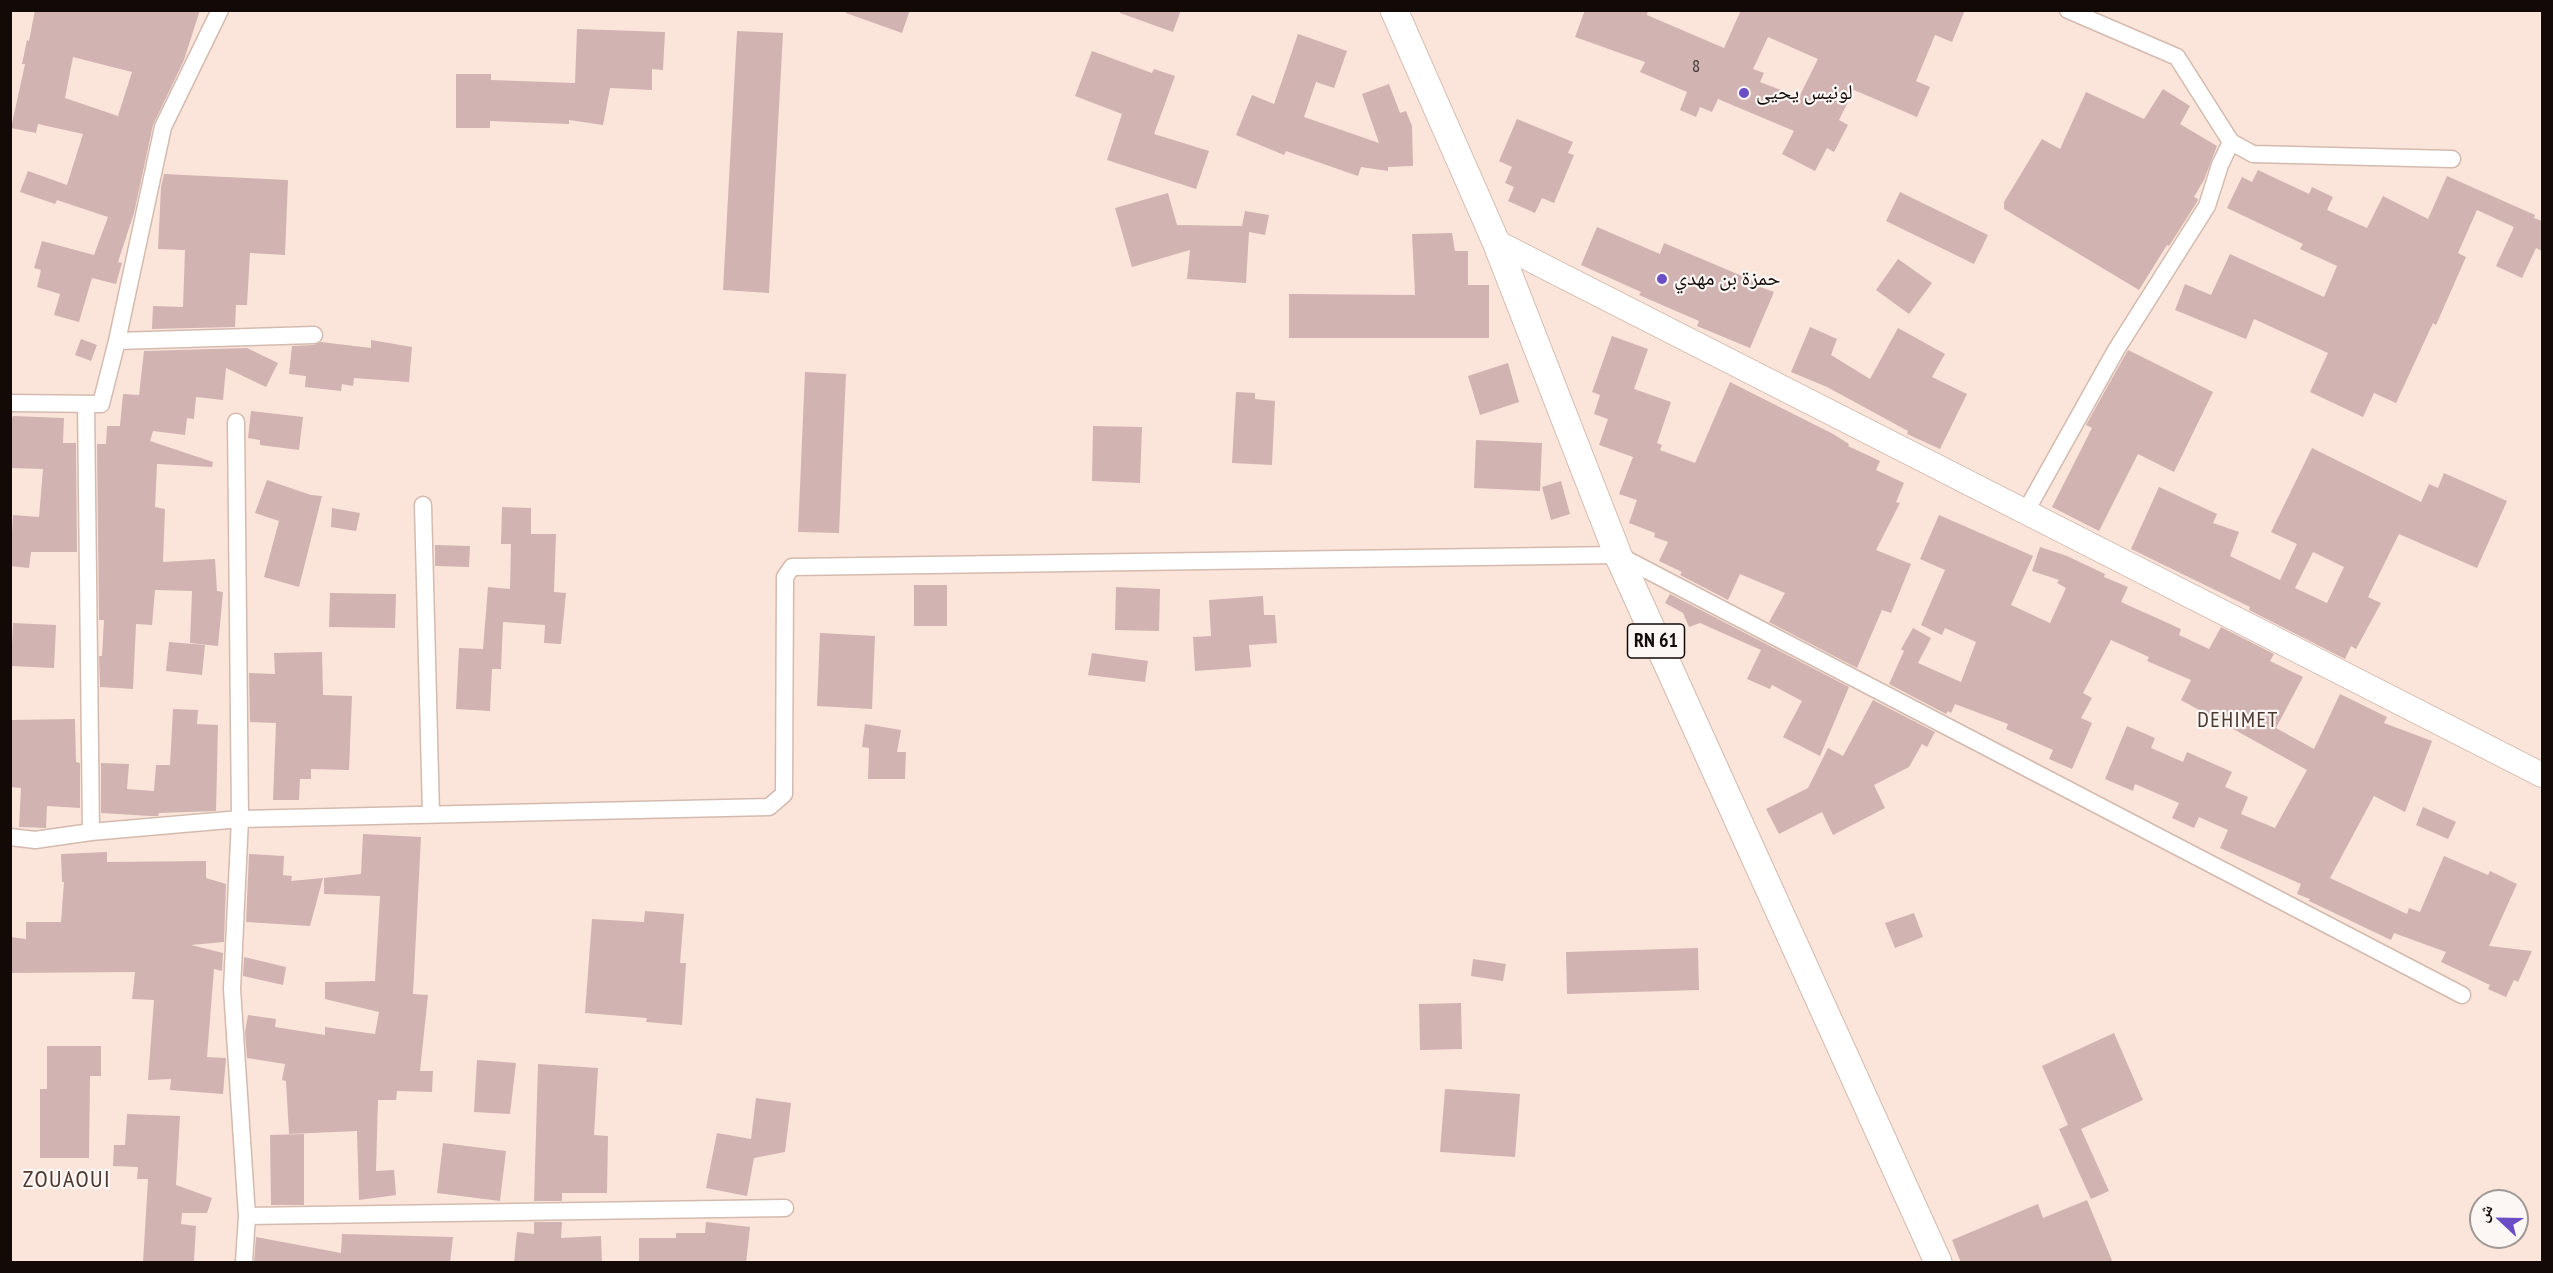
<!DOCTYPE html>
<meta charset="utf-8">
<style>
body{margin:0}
#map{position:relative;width:2553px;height:1273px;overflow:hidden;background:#fbe5db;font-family:"PT Sans Narrow","Noto Naskh Arabic",sans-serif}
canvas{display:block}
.frame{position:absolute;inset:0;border:12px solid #130a07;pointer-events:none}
.north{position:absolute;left:2469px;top:1189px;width:60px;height:60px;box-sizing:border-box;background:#fcf6f4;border:2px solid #9f9895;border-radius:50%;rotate:292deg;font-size:16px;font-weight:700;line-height:24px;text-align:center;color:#130a07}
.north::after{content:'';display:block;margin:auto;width:21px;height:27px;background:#6b4dc6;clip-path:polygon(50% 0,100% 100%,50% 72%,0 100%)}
</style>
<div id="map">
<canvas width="2553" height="1273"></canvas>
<div class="frame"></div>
<div class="north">ش</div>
</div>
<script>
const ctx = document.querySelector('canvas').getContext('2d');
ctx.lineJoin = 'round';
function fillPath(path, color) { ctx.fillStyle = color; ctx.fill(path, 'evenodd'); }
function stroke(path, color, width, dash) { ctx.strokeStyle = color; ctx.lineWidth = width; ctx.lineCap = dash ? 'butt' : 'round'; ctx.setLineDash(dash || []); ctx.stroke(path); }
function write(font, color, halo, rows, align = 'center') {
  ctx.font = font + ' "PT Sans Narrow","Noto Naskh Arabic",sans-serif'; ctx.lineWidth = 4.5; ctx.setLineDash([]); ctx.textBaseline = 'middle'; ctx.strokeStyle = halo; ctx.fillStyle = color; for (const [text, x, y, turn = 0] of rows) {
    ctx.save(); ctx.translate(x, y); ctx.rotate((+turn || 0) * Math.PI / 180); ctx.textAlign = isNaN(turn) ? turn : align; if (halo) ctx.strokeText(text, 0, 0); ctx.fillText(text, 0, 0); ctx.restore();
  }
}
fillPath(new Path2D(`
 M35,10H200L184,60L153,125L134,213L118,262L122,263L116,284L92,278L79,322L54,315L60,294L37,287L41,270L34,268L42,241L94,255L108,217L57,200L55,204L20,192L28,171L67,185L83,134L38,124L36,133L11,128L25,64H22L27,40L29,41ZM73,57L132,72L118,116L65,98Z
 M847,10H910L902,33L846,13Z
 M1121,10H1181L1173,32L1120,13Z
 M1585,10H1648L1647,15L1724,48L1741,10H1965L1952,42L1935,35L1916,81L1930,87L1917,117L1854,90L1839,120L1848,125L1834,152L1827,148L1815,171L1782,154L1794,131L1718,99L1712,112L1700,107L1696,117L1680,110L1687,92L1640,72L1645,62L1575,37ZM1768,37L1818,59L1799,97L1760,82L1764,73L1753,69Z
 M577,29L665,32L663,70L652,69V90L610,88L603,125L569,120V124L490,121V128H456V74H491V80L575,83Z
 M737,31L783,33L769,293L723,290Z
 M1298,34L1347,51L1334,88L1316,82L1304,117L1379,143L1362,94L1389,84L1400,113L1406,111L1412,126L1413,166L1388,167V171L1361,167L1358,176L1286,151L1284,155L1236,135L1252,95L1274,104Z
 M1092,51L1152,73L1154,69L1175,76L1154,134L1209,151L1196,189L1107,160L1122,114L1075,96Z
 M2163,89L2190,106L2180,124L2217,146L2204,180L2194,197L2198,199L2197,202L2169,246L2167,245L2139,290L2004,209V202L2042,139L2060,149L2086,92L2144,119Z
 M1517,119L1573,142L1568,153L1574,155L1554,203L1542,198L1535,213L1508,201L1514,187L1505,183L1512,167L1499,161Z
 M2258,170L2309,194L2312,187L2333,197L2327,210L2367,228L2383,196L2428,219L2447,176L2535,215L2534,218L2542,221V251L2536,248L2522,278L2496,266L2514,227L2477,210L2458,253L2466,257L2436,325L2433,323L2396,403L2374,393L2363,417L2310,392L2328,353L2254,319L2246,339L2175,310L2185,284L2211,295L2230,254L2324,297L2337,266L2300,249L2303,244L2227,208L2242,177L2252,182Z
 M164,174L288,180L285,255L250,253L247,305H236L235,327L152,329L153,306L183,307L185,250L158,249L161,187Z
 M1900,192L1988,235L1974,264L1886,221Z
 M1168,193L1177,225L1242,226L1245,211L1269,215L1265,235L1249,232L1246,283L1187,279L1190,250L1132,267L1115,208Z
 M1597,227L1660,254L1664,243L1761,284L1760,287L1774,292L1750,348L1697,326L1699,321L1639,295L1641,292L1581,265Z
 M1452,233L1455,251H1468V285H1489V338H1289V294L1415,295L1412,234Z
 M1898,259L1932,283L1909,314L1876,290Z
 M1810,327L1837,339L1831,355L1870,379L1898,328L1945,354L1932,377L1967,394L1940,449L1907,434L1908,431L1827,387L1791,372Z
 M1612,336L1648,349L1634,389L1671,402L1657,443L1662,445L1660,450L1695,463L1730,382L1833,434L1849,444L1848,446L1880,461L1876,470L1904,483L1896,502L1900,503L1876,550L1911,564L1891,613L1882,610L1857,668L1769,622L1785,593L1740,574L1728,600L1680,575L1682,572L1659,561L1668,542L1654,537L1655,533L1629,523L1637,500L1619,494L1633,457L1599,445L1608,419L1594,414L1600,395L1592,392Z
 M81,339L97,345L91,361L75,355Z
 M371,340L412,347L409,382L354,378L353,386L342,384L341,391L305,387L306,376L289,374L292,346L314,345L321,342L371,348Z
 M247,348L278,363L266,387L226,368L223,400L196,397L194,419L187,418L185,435L153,431L150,441L213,462L212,467L157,464L155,507L165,509L163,562L215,559L217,591L223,592L218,646L190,643L192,591L155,590L152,625L136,624L133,689L100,687L99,656H102L104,620H99L97,444H106L107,426H120L123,394L139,395L144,351Z
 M2128,350L2213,392L2174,472L2138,454L2099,531L2052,507L2092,428L2086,425Z
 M1508,363L1519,402L1480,415L1468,376Z
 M805,372L846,374L839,533L798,532Z
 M1236,392L1255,393V399L1275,401L1272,465L1232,463Z
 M251,411L303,417L299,450L260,445V440L248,438Z
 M13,416L64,418L63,443H76L77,552H31L29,568L10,566L13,515L39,517L43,469L10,468V423Z
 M1093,426L1142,427L1140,483L1092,481Z
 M1476,440L1542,443L1540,491L1474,488Z
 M2312,448L2421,502L2429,484L2438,488L2444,473L2507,501L2477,568L2399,534L2368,597L2381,603L2356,649L2351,646L2345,659L2249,610L2250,607L2131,549L2159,487L2217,514L2213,523L2239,532L2230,556L2280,580L2297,544L2271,532ZM2313,552L2344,567L2327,603L2295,588Z
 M267,480L311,495L322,496L299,587L264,577L279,521L255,513Z
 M1561,481L1570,514L1551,520L1542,487Z
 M502,507L531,508V534H556L554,592L566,593L561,644L544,643L545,625L503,622L501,669H492L490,711L456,709L459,648L483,649L488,587L510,589L511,544H501Z
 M332,508L360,513L356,531L331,527Z
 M1939,515L2033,556L2011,605L2050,623L2066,588L2057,583L2059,580L2032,571L2040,547L2067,556L2105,574L2104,577L2128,587L2121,602L2181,629L2179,635L2209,649L2221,627L2274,654L2270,661L2303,677L2276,728L2314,749L2340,694L2387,717L2384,723L2432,741L2405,812L2374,796L2330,878L2407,914L2409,908L2420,912L2444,856L2488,875L2490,871L2517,884L2489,946L2532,951L2518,982L2514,980L2506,997L2488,989L2490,985L2441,962L2446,952L2394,933L2391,940L2309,901L2310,899L2297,894L2301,884L2220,848L2228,830L2199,817L2194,828L2172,818L2179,803L2135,784L2133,791L2105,779L2127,726L2155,738L2151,748L2183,762L2187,752L2232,772L2225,787L2248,797L2241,814L2275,828L2307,770L2181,700L2191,680L2147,661L2149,657L2111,640L2083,693L2092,698L2081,718L2092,723L2072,769L2049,759L2053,750L2006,729L2008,724L1955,704L1951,713L1948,711L1946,714L1889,684L1904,651L1901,649L1913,628L1931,638L1918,663L1961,682L1976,642L1945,628L1942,635L1921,625L1945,570L1920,559Z
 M435,545L470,546L469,567L435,566Z
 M914,585H947V626H914Z
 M1116,587L1160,589L1159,631L1115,630Z
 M330,593L396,594L395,628L329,627Z
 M1670,594L1849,687L1820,756L1783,737L1802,701L1772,685L1770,689L1747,679L1761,650L1700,623L1689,627L1683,613L1665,603Z
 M1263,596L1264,615H1275L1277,643L1249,645L1251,667L1195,671L1193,637L1211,636L1209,600Z
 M13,623L56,625L54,668L11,666Z
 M820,633L875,636L872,709L817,706Z
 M169,642L205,645L202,675L166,671Z
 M322,652L323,695L352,696L349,770L311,769V779H300L299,800H273L276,723L250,722L249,673L275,674L274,653Z
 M1092,653L1148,661L1145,682L1088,675Z
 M1873,700L1935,732L1927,747L1922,744L1909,767L1874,785L1885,808L1833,835L1822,812L1779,834L1766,809L1808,788L1828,748L1843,756Z
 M173,709L198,710L197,724L218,725L216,811L159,813L158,816H150L101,813V763L129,764L127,789L154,791L156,765H170Z
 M75,719L76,762L80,763V808L47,806L46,828L19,827L21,788L10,787V720Z
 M865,724L901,730L897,752H906L905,779H868L869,748L862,747Z
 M2423,807L2456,822L2448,839L2416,825Z
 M363,834L421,837L413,994L428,995L420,1071H433L432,1092L397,1091L396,1100H378L376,1171L394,1170L396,1195L359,1200L357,1131L289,1134L286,1081L282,1080L285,1064L247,1058L245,1032L248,1015L276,1019L275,1027L325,1035V1027L375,1034L379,1012L325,999V982L375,981L380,896L324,894V878L361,874Z
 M107,852V862L206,861V878L226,884L224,942L191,945L223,953L222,971L214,969L207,1057L226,1058L223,1094L170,1090L171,1079L148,1080L154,1000L132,999L135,972L10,973V937L26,939V922H61L64,882H62L61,854Z
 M249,854L284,856L283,875L292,876L291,881L323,878L310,926L246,922Z
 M645,911L684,914L680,963H686L682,1025L646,1022L647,1018L585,1013L592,919L644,922Z
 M1914,913L1923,937L1895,948L1885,923Z
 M1698,948L1699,990L1567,994L1566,952Z
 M244,957L286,967L283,985L243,976Z
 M1473,959L1506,964L1503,981L1471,976Z
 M1461,1003L1462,1049L1420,1050L1419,1004Z
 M2114,1033L2143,1100L2081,1129L2109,1191L2091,1199L2059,1129L2068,1125L2042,1066Z
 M47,1046H101V1076H90L89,1158H40V1089H47Z
 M477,1060L516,1063L510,1114L474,1112Z
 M538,1064L598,1068L594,1135L608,1136L607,1193H562V1201H534Z
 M1445,1089L1520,1094L1515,1157L1440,1152Z
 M756,1098L791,1103L785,1152L754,1158L747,1196L706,1188L717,1133L751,1139Z
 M127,1114L180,1116L176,1185L212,1198L207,1213H182L181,1224L196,1226L194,1261L143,1263L148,1179H137L138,1167L113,1166L114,1145H125Z
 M304,1134V1205H271L270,1135Z
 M443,1143L506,1151L500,1201L437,1193Z
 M2087,1200L2113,1263H1961L1952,1240L2038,1204L2043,1218Z
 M534,1222H562L561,1238L601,1236L602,1263H514L517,1232L534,1234Z
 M706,1222L750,1227L746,1263H639V1238H676V1233H705Z
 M342,1234L453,1237L450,1263H254L256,1237L341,1253Z`), '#d1b3b1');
const street = new Path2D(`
 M2068,10L2177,57L2231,142L2253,154L2452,159
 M117,341L314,335
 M10,403L101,404L117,341L163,127L220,10
 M86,404L91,832L240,819L769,807L784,794L785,577L792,567L1618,555L2462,995
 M236,422L240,819L232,989L247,1216L244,1262
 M423,505L431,814
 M2026,511L2116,350L2207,206L2220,165L2231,142
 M10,837L35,840L91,832
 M247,1216L785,1208`);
const secondary = new Path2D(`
 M1496,242L2542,775`);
const primary = new Path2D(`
 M1394,10L1496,242L1618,555L1938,1262`);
stroke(street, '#d4baae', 19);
stroke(secondary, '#d4baae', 26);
stroke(primary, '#d4baae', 29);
stroke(street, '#fff', 16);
stroke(secondary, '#fff', 24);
stroke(primary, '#fff', 27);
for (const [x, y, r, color] of [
 [1744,93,6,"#6b4dc6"],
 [1662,279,6,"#6b4dc6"]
]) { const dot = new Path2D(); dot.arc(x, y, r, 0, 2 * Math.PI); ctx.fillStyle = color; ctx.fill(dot); stroke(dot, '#fcf6f4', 2); }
write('18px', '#423432', null, [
 ["8",1696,67]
]);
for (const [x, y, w] of [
 [1656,641,57]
]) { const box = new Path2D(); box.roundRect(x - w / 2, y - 17, w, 34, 4.5); ctx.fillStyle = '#fcf6f4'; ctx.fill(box); stroke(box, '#130a07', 1.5); }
write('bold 20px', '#130a07', null, [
 ["RN 61",1656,641]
]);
write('21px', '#130a07', '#fcf6f4', [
 ["لونيس يحيى",1756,93],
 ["حمزة بن مهدي",1674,279]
], 'left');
ctx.letterSpacing = '1.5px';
write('22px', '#4d382e', '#fcf6f4', [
 ["DEHIMET",2238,721]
]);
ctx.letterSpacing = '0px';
ctx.letterSpacing = '1.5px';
write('24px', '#4d382e', '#fcf6f4', [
 ["ZOUAOUI",67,1180]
]);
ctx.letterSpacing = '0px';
</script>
